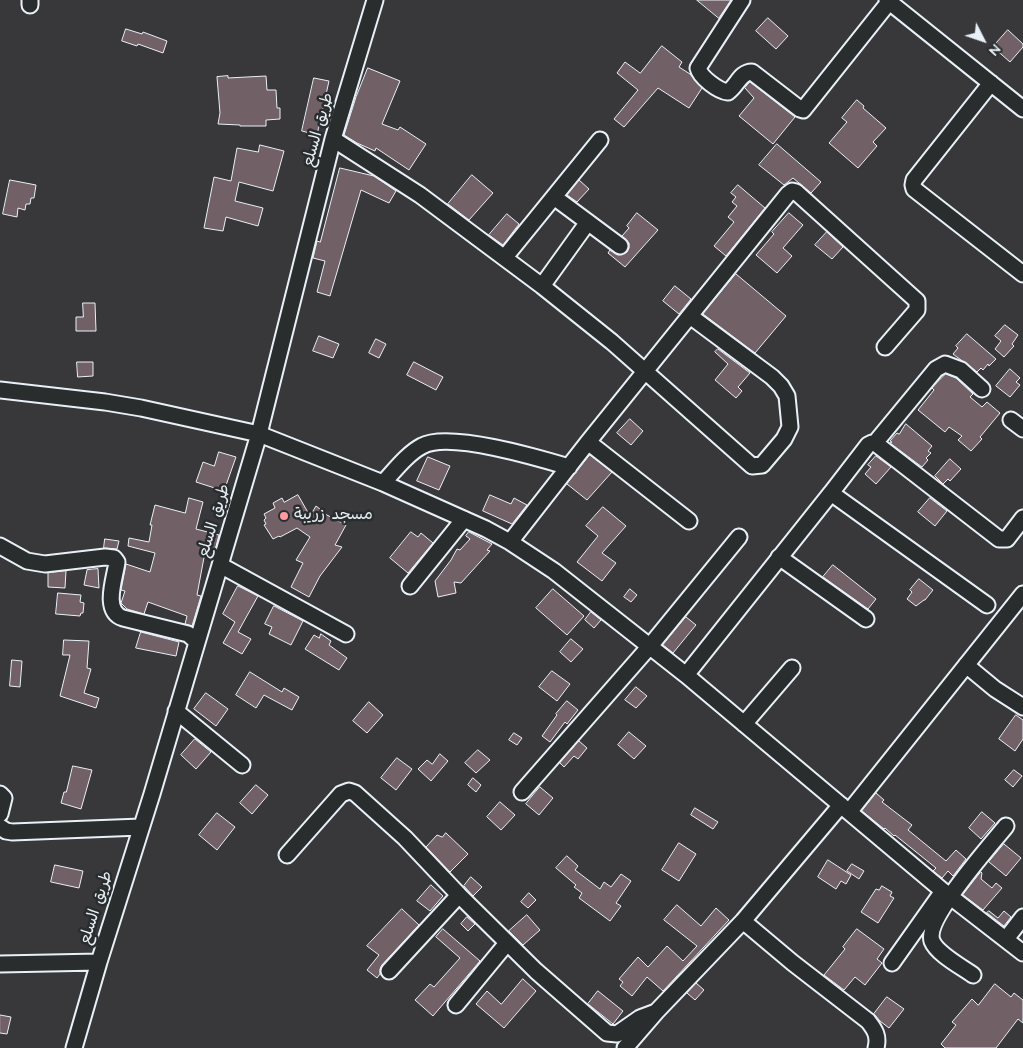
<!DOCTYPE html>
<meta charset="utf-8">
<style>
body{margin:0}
#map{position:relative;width:1023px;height:1048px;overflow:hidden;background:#383739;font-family:"Architects Daughter",sans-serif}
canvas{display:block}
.north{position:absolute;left:958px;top:15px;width:50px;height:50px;-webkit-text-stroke:4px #2a2d2e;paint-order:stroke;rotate:131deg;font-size:14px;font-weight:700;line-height:20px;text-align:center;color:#e8f1f8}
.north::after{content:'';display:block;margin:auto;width:18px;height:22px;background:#e8f1f8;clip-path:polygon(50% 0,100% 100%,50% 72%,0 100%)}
</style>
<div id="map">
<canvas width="1023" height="1048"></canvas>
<div class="north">N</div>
</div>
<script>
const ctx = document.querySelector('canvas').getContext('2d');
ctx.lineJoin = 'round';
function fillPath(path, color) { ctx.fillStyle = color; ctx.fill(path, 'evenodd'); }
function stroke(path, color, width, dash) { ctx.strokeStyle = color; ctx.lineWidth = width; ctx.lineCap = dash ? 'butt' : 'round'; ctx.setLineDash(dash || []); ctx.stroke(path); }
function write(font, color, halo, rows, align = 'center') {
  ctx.font = font + ' "Architects Daughter","Playpen Sans Arabic",sans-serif'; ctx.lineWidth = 5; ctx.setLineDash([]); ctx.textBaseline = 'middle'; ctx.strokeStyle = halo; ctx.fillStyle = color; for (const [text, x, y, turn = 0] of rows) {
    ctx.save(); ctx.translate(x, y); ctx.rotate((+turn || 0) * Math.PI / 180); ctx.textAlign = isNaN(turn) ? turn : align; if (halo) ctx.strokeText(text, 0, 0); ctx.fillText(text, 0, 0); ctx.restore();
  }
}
const building = new Path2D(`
 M697,0H731L719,18Z
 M768,18L788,36L776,49L756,31Z
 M126,29L142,34L143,32L167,41L163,53L138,44L137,46L122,41Z
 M1008,30L1023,44V47L1010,62L993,47Z
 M662,46L682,62L679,67L690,74L702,88L689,108L658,88L624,127L614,119L638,90L617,73L625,62L640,73Z
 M368,68L400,81L382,124L398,130L400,127L426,144L409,170L376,148L375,151L357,143L344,135L356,97Z
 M228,76V78L266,76L267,90H276L277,108H280V119L266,120V126H240V125L218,124L220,113L217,77Z
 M314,78L329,81L317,135L302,131Z
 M750,82L795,117L773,144L739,116L754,98L745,88Z
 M857,100L864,106L863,108L886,128L873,142L877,146L858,168L829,143L847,122L842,118Z
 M777,144L821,182L811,193L793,178L784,185L759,165Z
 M260,145L284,151L273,191L239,182L235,201L263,208L258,226L226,217L223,231L204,228L214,177L231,181L237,148L258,152Z
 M340,168L374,176L396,191L389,203L361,190L330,296L317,292L325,261L313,258L317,241L320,242Z
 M472,175L493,193L469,220L448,204Z
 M10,180L36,185L34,198H31L30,204H26L25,210L18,208L17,217L3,214Z
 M579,180L589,189L577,202L567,195Z
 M738,185L765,208L726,256L714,246L734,222L728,217L737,206L732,202L736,197L731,193Z
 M637,213L658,230L625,267L608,253L610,250L619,255L627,252L629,248V243L622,236L629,228L627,226Z
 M789,213L803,225L783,248L792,256L777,273L756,255L774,234L772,232Z
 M507,214L519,224L503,245L489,235Z
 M827,232L843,247L832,259L815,245Z
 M736,274L786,316L755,353L703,314Z
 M675,286L691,299L679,314L663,301Z
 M83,303H95L96,331H76V317H83Z
 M1005,325L1018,335L1012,344L1014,346L1004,357L995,349L1001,341L995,336Z
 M967,334L996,359L989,366L988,364L983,370L981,368L977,372L953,354L958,348L956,346Z
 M319,336L339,344L333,358L313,351Z
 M376,339L386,344L379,358L369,353Z
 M718,349L750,373L738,387L742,391L736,398L715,380L728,364L715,352Z
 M77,362H93V376L78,377Z
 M414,362L443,377L436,390L407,375Z
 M1010,369L1020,378L1016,382L1020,385L1010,397L996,386Z
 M946,374L956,378L973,394L970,397L982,407L987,402L1000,413L980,437L982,439L971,451L958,440L962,436L949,427L945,432L918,410L934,390L932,388Z
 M630,419L643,431L631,445L617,433Z
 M906,424L932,446L928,451L931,453L926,458L928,460L922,467L890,443L892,442L890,441L897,433L899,434Z
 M219,452L236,457L224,491L196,482L203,462L214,466Z
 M590,455L612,472L587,500L567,484Z
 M876,456L891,467L876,484L865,474L871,467L868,465Z
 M428,457L450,466L439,490L417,481Z
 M950,459L961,469L950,481L948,479L943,484L935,476Z
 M298,495L310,516L316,506L325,513V514L346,525L335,545L342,547L320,576L309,597L291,587L303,563L296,560L310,537L297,528L280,537L279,536L273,539L264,525L266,524L264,520L266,518L264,514L275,508L273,503L282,498L284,502Z
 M490,495L511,504L514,498L527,505L512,524L483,511Z
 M189,498L203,502L196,529L219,535L214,554L205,552L197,595L201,596L192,626L185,624L187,616L148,602L144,614L127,609L121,603L125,591L121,590L126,564L150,572L155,553L128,546L129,538L149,542L152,525H150L155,505L185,513Z
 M930,498L947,511L935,526L918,512Z
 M603,507L626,526L602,553L616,563L602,581L577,562L598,536L586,526Z
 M411,532L418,537L421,533L433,543L408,573L390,558Z
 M469,532L492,544L487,550L490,551L461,583L454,582L456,593L438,597L435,581L451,560L457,549L460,550L470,539L466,536Z
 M105,539L119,541L117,549L104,548Z
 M833,565L876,599L868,609L823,577Z
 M98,569L99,588L84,585L87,570Z
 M66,571L65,588L48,587V573Z
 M919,579L933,590L925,600H924L916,606L907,599L912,592L910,590Z
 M238,586L258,596L238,632L251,639L242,654L223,643L235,622L223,614Z
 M553,589L584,616L567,635L536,608Z
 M630,589L637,595L631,602L624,597Z
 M58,593L81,595L80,602L84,603L83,613H81L80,616L56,614Z
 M274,606L303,621L291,645L269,634L272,627L265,624Z
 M591,612L601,620L594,628L585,620Z
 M686,617L696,625L673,653L663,645Z
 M141,632L179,642L176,656L136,648Z
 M321,634L331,641L329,645L347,658L339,670L305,649L314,635L319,638Z
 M571,639L583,649L571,662L560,652Z
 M64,640L89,641L87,668L91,669L84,693L99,698L96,708L60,696L70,655H63Z
 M12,660L22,661L20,687L10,686Z
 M552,671L570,684L557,701L539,687Z
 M250,672L282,692L284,688L299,697L292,710L264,695L256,708L236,695Z
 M636,687L647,696L636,708L625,700Z
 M206,693L228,709L216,726L194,709Z
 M567,701L578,710L567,724L565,722L550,742L542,736L557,715L556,714Z
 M369,702L383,715L367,733L353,721Z
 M1016,715L1023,720V739L1015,751L999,739Z
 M629,732L646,746L634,759L618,745Z
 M514,733L522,738L517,745L509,740Z
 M195,739L211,752L196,769L181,755Z
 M579,741L587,748L578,759L574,756L564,767L560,763Z
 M478,750L490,760L476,773L465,763Z
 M440,754L448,761L431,781L418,769L427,760L432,764Z
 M397,758L412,769L396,790L381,778Z
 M73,766L92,770L81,809L61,803L64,792H66Z
 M1014,770L1022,776L1013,787L1005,780Z
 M473,778L481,785L476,792L468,785Z
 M256,785L268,795L252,814L240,803Z
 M540,787L553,798L539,815L526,804Z
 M876,793L884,800L882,802L912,825L908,830L946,861L956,850L966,859L953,876L948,871L942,878L933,871L936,868L895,835L894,836L885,828L884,829L862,811Z
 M500,802L515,815L501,830L487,817Z
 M695,808L718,822L713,829L691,815Z
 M982,812L995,823L981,839L969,828Z
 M217,813L235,827L217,850L199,835Z
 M446,833L468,854L450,872L426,847L437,835L442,837Z
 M679,843L696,854L679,881L662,870Z
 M1004,844L1021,858L1006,876L989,862Z
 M567,856L578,866L575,870L600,889L604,882L611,887L621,874L631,881L616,903L621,906L610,921L579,898L582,893L574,887L576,885L556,868Z
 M828,860L851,875L846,884L841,881L836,889L818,877Z
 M852,864L864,871L859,879L847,871Z
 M55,865L83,871L79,888L51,882Z
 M981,872L982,873L981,879L992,888L996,883L1002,888L983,910L963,895Z
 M471,877L482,887L473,896L464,886Z
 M431,885L443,896L430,911L417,901Z
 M882,886L892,892L890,896L894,898L878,923L861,912L876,889L879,890Z
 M529,893L536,900L528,908L521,902Z
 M677,905L701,926L716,908L729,920L663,991L647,977L632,996L620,986L623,982L619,979L638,957L648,967L667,946L683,961L697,946L664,920Z
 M402,909L419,925L382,965L380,969V974L377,978L367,970L379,955L367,946Z
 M989,911L998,918L1004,911L1011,917L1004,926L987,913Z
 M527,915L540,930L523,945L509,931Z
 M467,917L475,924L468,931L461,924Z
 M443,929L480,961L433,1016L415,1000L430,984L434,987L460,958L436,937Z
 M857,929L884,949L877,959L882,963L865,985L855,977L844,990L824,975L845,949L843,947Z
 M523,979L536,991L504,1028L476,1004L487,991L501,1004Z
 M696,983L704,990L695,1000L687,993Z
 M995,984L1011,997L1014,993L1023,1000V1023L1018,1019L996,1048H945L941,1044L956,1025L952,1022L972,999L978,1005Z
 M598,991L623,1011L613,1024L588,1004Z
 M887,997L904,1009L889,1028L880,1021L874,1014Z
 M0,1015L11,1017L7,1034L0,1033Z`);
fillPath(building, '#726067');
stroke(building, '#e8f1f8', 1);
const minor = new Path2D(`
 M30,0V5
 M742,0L698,68C700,77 718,91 728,92C737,86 740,72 752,72L800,109L803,110L889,2
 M887,0L1023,109
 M991,83L914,180L913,185L914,189L1023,274
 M333,139L420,195L542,286L612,342L752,466L762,465L784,439L790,427L787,396L781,386L772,377L690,316
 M554,197L620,246
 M505,257L600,140
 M542,286L588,222
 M0,390L105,402L141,408L259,434L383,483L486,529L510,542L554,571L686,675L943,891L1023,953
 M1011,420L1023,429
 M588,442L689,521
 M875,443L936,369L945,364L961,370L982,389
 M383,483C395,470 407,454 422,446C448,431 539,458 569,467
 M831,493L868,445L872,443H875L999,539H1007L1023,518
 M510,542L588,442L788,194L792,191L796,192L917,301V310L885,347
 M0,546L27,561L45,564L105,557L114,558L117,562C115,578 102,611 123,618L188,634L197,642
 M779,557L866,619
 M220,565L346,634
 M410,586L464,519
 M966,665L995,689L1023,707
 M686,675L831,493L987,605
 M176,711L242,765
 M744,724L792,668
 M522,792L650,646L739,537
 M0,794L4,798L0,814
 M849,812L1023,594
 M0,827L6,831L12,832L141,827
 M287,855L341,794L349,791L355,793L405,838L459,895L536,971L607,1033L617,1034L640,1018L656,1012
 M743,921L793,963L868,1021C875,1030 879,1036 876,1048
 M1006,939L1023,917
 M892,963L943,891
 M0,964L99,962
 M389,971L459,895
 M973,975C962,967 937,954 932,941C924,919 991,845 1006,826
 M456,1005L507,943
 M74,1048L99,962L152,794L259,434L333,139L375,0
 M625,1048L656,1012L743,921L841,805`);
stroke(minor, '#e8f1f8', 19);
stroke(minor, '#2a2d2e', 15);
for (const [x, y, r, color] of [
 [284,516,5,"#ff9aa2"]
]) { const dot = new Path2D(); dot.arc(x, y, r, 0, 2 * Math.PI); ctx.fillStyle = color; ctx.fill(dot); stroke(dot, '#2a2d2e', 2); }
write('16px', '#e8f1f8', '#2a2d2e', [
 ["طريق السلع",319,130,-74],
 ["طريق السلع",215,521,-73],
 ["طريق السلع",97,908,-72]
]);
write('16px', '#e8f1f8', '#2a2d2e', [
 ["مسجد زريبة",294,516]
], 'left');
</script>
